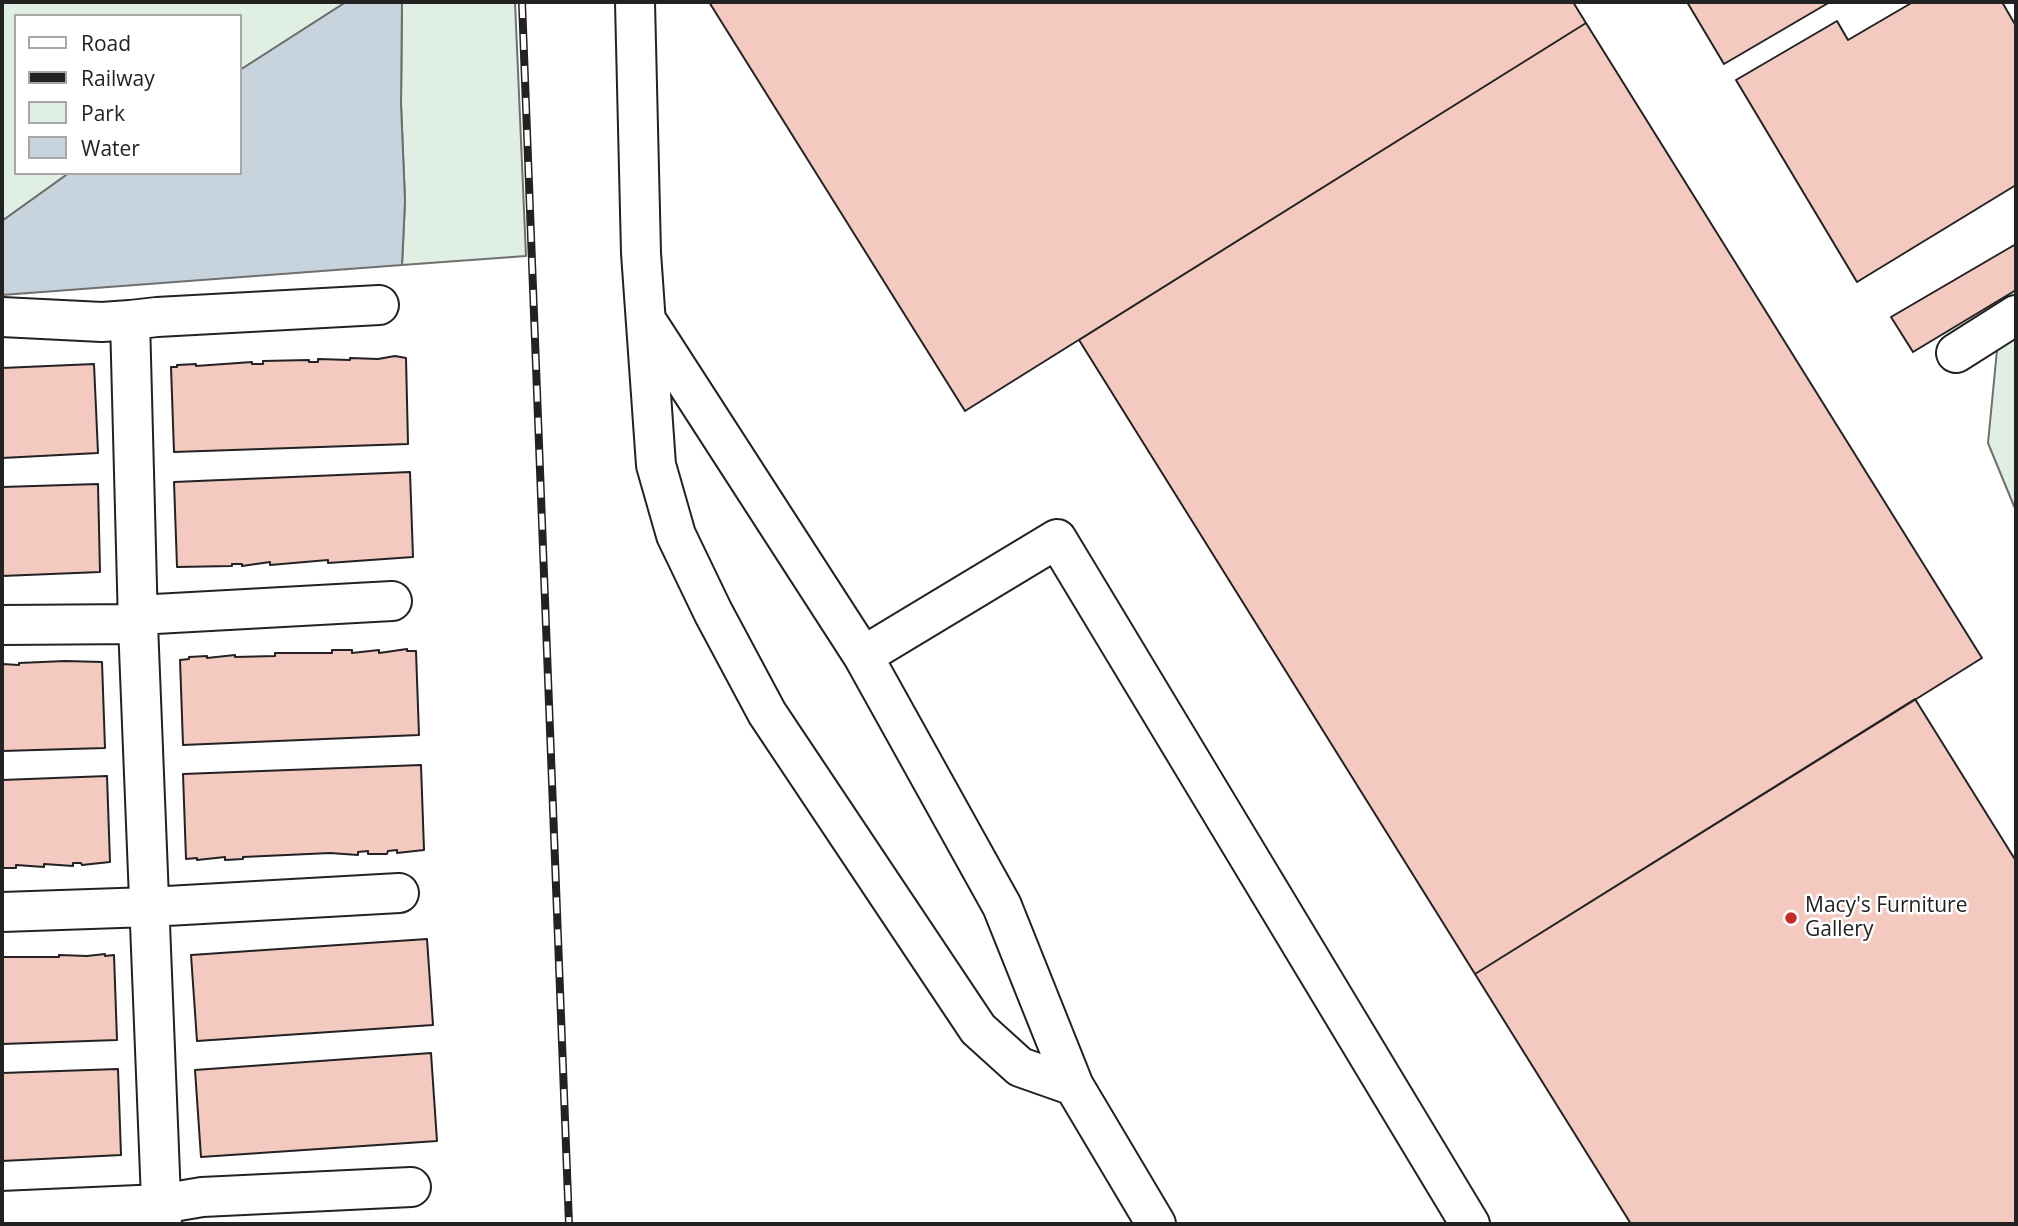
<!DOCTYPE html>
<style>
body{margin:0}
#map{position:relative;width:2018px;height:1226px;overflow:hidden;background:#fff;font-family:"Open Sans",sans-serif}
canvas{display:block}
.frame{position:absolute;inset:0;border:4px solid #222;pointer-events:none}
.legend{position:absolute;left:14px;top:14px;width:228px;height:161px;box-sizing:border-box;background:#fff;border:2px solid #a7a7a7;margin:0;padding:9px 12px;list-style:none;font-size:21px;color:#222}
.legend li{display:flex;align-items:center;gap:14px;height:35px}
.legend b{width:35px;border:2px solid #a7a7a7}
</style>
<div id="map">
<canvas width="2018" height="1226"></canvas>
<div class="frame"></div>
<ul class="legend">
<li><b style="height:9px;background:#fff"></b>Road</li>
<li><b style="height:9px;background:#222"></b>Railway</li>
<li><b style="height:19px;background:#e0efe3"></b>Park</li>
<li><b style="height:19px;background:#c7d3dd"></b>Water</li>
</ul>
</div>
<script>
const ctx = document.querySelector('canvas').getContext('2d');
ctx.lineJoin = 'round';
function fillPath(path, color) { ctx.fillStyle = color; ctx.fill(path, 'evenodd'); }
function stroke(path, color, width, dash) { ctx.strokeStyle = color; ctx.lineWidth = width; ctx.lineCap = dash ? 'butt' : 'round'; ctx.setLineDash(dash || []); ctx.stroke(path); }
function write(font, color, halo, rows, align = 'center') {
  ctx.font = font + ' "Open Sans",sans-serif'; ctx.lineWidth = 5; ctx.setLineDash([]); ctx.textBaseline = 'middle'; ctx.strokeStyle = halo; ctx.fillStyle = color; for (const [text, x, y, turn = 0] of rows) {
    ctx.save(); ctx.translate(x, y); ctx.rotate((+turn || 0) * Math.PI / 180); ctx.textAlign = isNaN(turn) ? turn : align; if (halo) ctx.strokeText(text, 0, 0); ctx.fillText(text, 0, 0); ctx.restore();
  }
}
const green = new Path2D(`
 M2,2H346L240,70V16H16V173H69L2,221Z
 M402,2H515L526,256L402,265L405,201L401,104Z
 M2016,248V511L1988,443L1997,350L2012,251Z`);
fillPath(green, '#e0efe3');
stroke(green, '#6f6f6f', 2);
const water = new Path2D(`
 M346,2H402L401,104L405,201L402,265L2,295V221L69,173H240V70Z`);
fillPath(water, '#c7d3dd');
stroke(water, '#6f6f6f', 2);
const building = new Path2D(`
 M709,2H1573L1586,23L965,411Z
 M1687,2H1830L1724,64Z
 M1913,2H2002L2016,26V185L1857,282L1736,80L1837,21L1848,40Z
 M1586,23L1982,658L1475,974L1079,340Z
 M2016,244V290L1913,352L1891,317Z
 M395,356L406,358L408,444L174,452L171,367H177V365L196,364V366L252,362V364H263V361L309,360V362H318V359L350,360V358L378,359Z
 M94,364L98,453L2,458V368Z
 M410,472L413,557L328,563V560L270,565V562L242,566V564H232V566L177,567L174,482Z
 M98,484L100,572L2,576V487Z
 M407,649V651H416L419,735L183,745L180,660L189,659V657L207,656V658L235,655V657L275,656V653H332V650H352V653L379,650V653Z
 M65,661L102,662L105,748L2,751V664L19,665V663Z
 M1915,699L2016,861V1224H1631L1475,974Z
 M421,765L424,850L397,853V850L388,851L387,854H368V851L358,852V855L330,853L243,857V859L225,860V857L197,860V858L186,859L183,774Z
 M107,776L110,862L82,865L81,863H73V866L44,864V867L16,865V868H2V780Z
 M427,939L433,1025L197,1041L191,955Z
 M105,954V956L114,955L117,1040L2,1044V957H59V955L87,956Z
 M431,1053L437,1141L201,1157L195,1070Z
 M118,1069L121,1155L2,1161V1073Z`);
fillPath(building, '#f3c9c0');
stroke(building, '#222', 2);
const minor = new Path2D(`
 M635,2L641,253L656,465L676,535L713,612L767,713L978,1029L1020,1067L1074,1086
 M2,317L102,322L130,320L138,624L162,1224
 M130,320L157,317L379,305
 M648,323L863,656L1002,906L1074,1086L1156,1224
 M1956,353L2016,315
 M137,615L392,601
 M2,625L138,624
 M863,656L1057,539L1470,1224
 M2,912L149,907L399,893
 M2,1211L161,1204L202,1197L411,1187`);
stroke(minor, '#222', 42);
stroke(minor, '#fff', 38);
const rail = new Path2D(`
 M522,2L569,1224`);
stroke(rail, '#222', 8);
stroke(rail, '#fff', 5, [16]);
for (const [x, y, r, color] of [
 [1791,918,7,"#c62828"]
]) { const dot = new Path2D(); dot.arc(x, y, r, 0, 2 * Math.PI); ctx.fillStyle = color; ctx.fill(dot); stroke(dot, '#fff', 2.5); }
write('21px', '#222', '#fff', [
 ["Macy's Furniture",1805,906],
 ["Gallery",1805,930]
], 'left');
</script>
